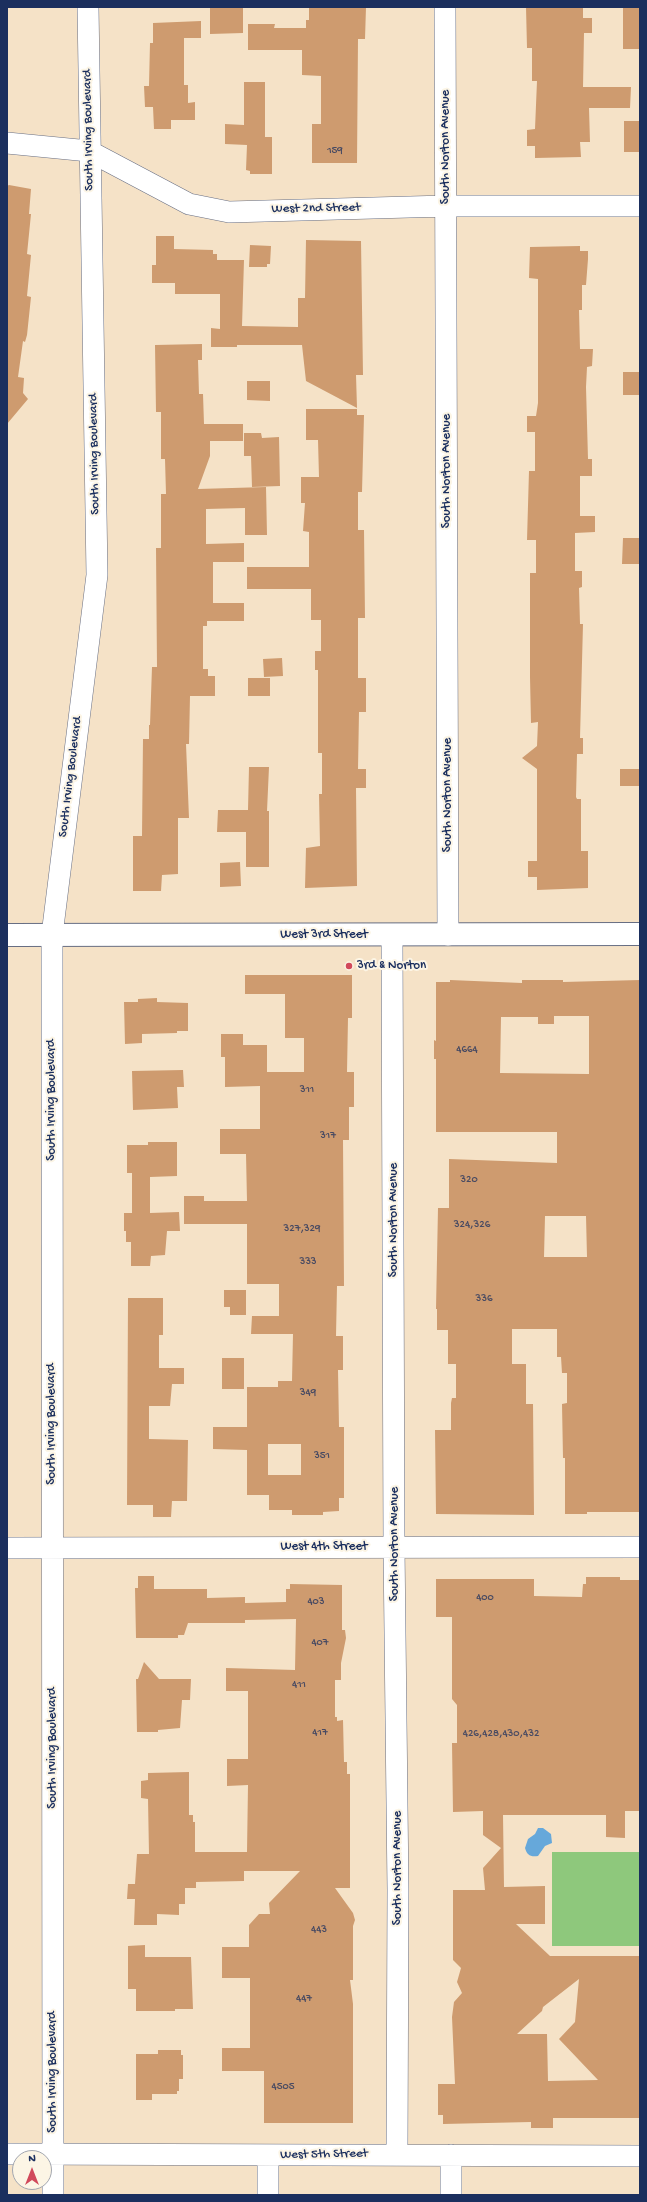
<!DOCTYPE html>
<style>
body{margin:0}
#map{position:relative;width:647px;height:2202px;overflow:hidden;background:#f5e2c7;font-family:"Gochi Hand",sans-serif}
canvas{display:block}
.frame{position:absolute;inset:0;border:8px solid #1b2f5e;pointer-events:none}
.north{position:absolute;left:12px;top:2150px;width:40px;height:40px;box-sizing:border-box;background:#fcf5e5;border:1px solid #a2a6af;border-radius:50%;rotate:0deg;font-size:11px;font-weight:700;line-height:16px;text-align:center;color:#1b2f5e}
.north::after{content:'';display:block;margin:auto;width:14px;height:18px;background:#d1495b;clip-path:polygon(50% 0,100% 100%,50% 72%,0 100%)}
</style>
<div id="map">
<canvas width="647" height="2202"></canvas>
<div class="frame"></div>
<div class="north">N</div>
</div>
<script>
const ctx = document.querySelector('canvas').getContext('2d');
ctx.lineJoin = 'round';
function fillPath(path, color) { ctx.fillStyle = color; ctx.fill(path, 'evenodd'); }
function stroke(path, color, width, dash) { ctx.strokeStyle = color; ctx.lineWidth = width; ctx.lineCap = dash ? 'butt' : 'round'; ctx.setLineDash(dash || []); ctx.stroke(path); }
function write(font, color, halo, rows, align = 'center') {
  ctx.font = font + ' "Gochi Hand",sans-serif'; ctx.lineWidth = 4; ctx.setLineDash([]); ctx.textBaseline = 'middle'; ctx.strokeStyle = halo; ctx.fillStyle = color; for (const [text, x, y, turn = 0] of rows) {
    ctx.save(); ctx.translate(x, y); ctx.rotate((+turn || 0) * Math.PI / 180); ctx.textAlign = isNaN(turn) ? turn : align; if (halo) ctx.strokeText(text, 0, 0); ctx.fillText(text, 0, 0); ctx.restore();
  }
}
fillPath(new Path2D(`
 M552,1852H640V1946H552Z`), '#8ec87c');
fillPath(new Path2D(`
 M538,1828H543L551,1834L552,1843L545,1846L538,1856C530,1857 527,1855 525,1848L528,1839L535,1834Z`), '#66a8da');
fillPath(new Path2D(`
 M210,7H243V33L210,34Z
 M366,7L365,39H358L357,163H312V124H321V76L302,75V50H248V24H275L274,28H306V20H309V8Z
 M526,7H583V18H592V33H584L583,87H631L630,108H589L590,142H580L581,157L535,158V146H527V130L535,129L537,81H532V48H527Z
 M623,7H640V49H623Z
 M201,21V38H184V85H188V103L195,102V120H171V129H154L153,107H145L144,86H149L150,43H153V23Z
 M244,82H265V137H272V174H250V171L246,170L247,145L225,144V124L244,125Z
 M624,121H640V152H624Z
 M9,185L31,189L29,214H31L27,254L31,255L27,296L31,297L27,335L25,342L23,341L18,377L24,378L23,393L28,399L7,424V186Z
 M156,236H174V249L213,250V254H217V260H244L242,326L298,327V298H305L306,240L361,241L363,375H356L357,408L306,381L302,345H237V347H211V328L220,329V294H175V283H152V265H156Z
 M250,245L271,246L270,264H267V267H249Z
 M580,246V251H588V259L586,285H582V310H579L580,349H593L592,366L587,367L586,387L588,459H592V476H580V516H595V532L575,533V571H582V587L579,588L580,624H583L580,738H583V754H577L576,797L577,799H581V851H588V888L537,890V877H528V861H537V769L522,758L537,746L538,722L531,723L530,677V573H536V540H527L529,471H535V432H527V416H536L538,403V279L529,278L530,247Z
 M202,344V360H198L199,394H203L204,424H243V441H210V456L198,489L266,487L267,535H245V508L206,509V544L244,543V562H213V603H244V621H207V626H203V669H208V676H215V696H190L189,744H186L189,818H178V874L162,875L161,891H133V836H142L143,739H149V725H150L152,667H157L156,548H161V494H166L165,459H161V412H156L155,345Z
 M623,372H640V395H623Z
 M247,381H270V401L247,400Z
 M306,409H357V415H364L362,492H358V530H364L365,618H358V678H366V712H359L358,769H366V788H356L357,886L305,888L306,848L320,846L319,794H322V753H318V670H315V651H321V620H311V589H247V567H309V532L303,531L305,503H301V477H319L318,440H306Z
 M244,433H261L262,438L279,437L280,486L252,487L251,456H244Z
 M623,538H640V564H622Z
 M282,658L283,676L264,677L263,659Z
 M248,678H270V696H248Z
 M249,767H269L267,811H269V867H246V832H217L218,810H248Z
 M620,769H640V786H620Z
 M240,862L241,886L220,887V863Z
 M245,975H352V1018H348L347,1072H354V1107H349V1140H343L344,1286H337L336,1336H343V1370H338L339,1427H344V1498H339V1511L323,1512V1515H292V1510H269V1495H247V1450L213,1449V1427H247V1387H278V1381H292L293,1334H251L252,1316H279V1284H247V1224H184V1196H204V1201H247L246,1154H220V1129H260V1086L225,1087V1057H221V1034H243V1045H267V1072H304V1038H285V994H245ZM268,1444H301V1475H268Z
 M450,980L522,983V980H563V982L640,980V1512H587V1514H565V1458H563L562,1404L567,1403V1373H562L561,1357H557V1329H512V1364H526V1404H533L534,1515L436,1514L435,1430H451V1403L452,1398H456V1364H448V1330H437V1309H436L438,1208H449V1159L557,1163V1132H436V1059H434V1040L436,1041V982H450ZM554,1016H589V1074L500,1073L501,1017H538V1024H554ZM545,1216H586L587,1257H544Z
 M157,998V1002L188,1003V1031H177V1033L142,1034V1043L125,1044L124,1002H138V999Z
 M183,1070L184,1087H177L178,1108L133,1110L132,1071Z
 M148,1142H177V1176L150,1177V1213L179,1212L180,1231H167L165,1255L151,1256L150,1266H131V1242H126V1231H124V1213H132V1173H127V1145H148Z
 M224,1290H246V1315H230V1307H224Z
 M128,1298H163V1335H159V1368H184V1384H172L170,1406H149V1439L188,1440L187,1501H172L171,1517H153V1505H127Z
 M222,1358H244V1389H222Z
 M138,1576H154V1589H207V1598L245,1597V1603L286,1602V1589H290V1584L342,1585V1630H345L346,1638L341,1663V1680H335V1717H337V1721L343,1720L344,1762H347V1774H350V1888H335L353,1913L355,1920L353,1926V1980H350L353,2004V2123H264V2071H222V2048H250V1978H222V1947H249V1925L259,1914H270L269,1903L300,1871H244V1881L196,1882V1888H185V1904H179V1915L157,1914V1925H134L135,1899H127L128,1884H135L137,1854H149L148,1799L141,1798V1781L148,1780V1773L189,1772V1815H193V1822H195V1852H247L248,1785L227,1786V1759H248V1691H226V1668L295,1670L296,1619L245,1620V1623H188L184,1635H178V1638H136L135,1588H138Z
 M586,1577H620V1580H640V1811H625V1838L606,1837V1815H503L504,1887L545,1886V1924H516L550,1956H640V2118H553V2128H531V2122L443,2124V2115H438V2084H455L452,2017L454,2002L462,1993L457,1982L461,1968L453,1960V1890H485L483,1868L501,1848L483,1835V1811L453,1812L452,1743H457V1705L452,1699V1617H436V1579H534V1596L582,1597L583,1584H586ZM579,1979L575,2022L559,2039L598,2080L548,2081L547,2034H517L542,2011L543,2007Z
 M144,1662L159,1679H191L190,1700H182L180,1728L158,1730V1732H137L136,1679H138Z
 M145,1945V1957H191L193,2009H175V2011H136V1989H128V1946Z
 M158,2050H181V2055H183V2079H179V2091H177V2094H152V2100H136V2054H158Z`), '#ce9b6f');
const street = new Path2D(`
 M445,7L448,935
 M7,143L89,151L189,204L229,212L446,206H640
 M392,935L394,1547L398,1890L397,2154
 M7,1548L640,1547
 M7,2154C218,2154 429,2155 640,2156
 M268,2155V2195
 M451,2155V2195
 M53,2195L52,935L97,575L88,7`);
const secondary = new Path2D(`
 M7,935L640,934`);
stroke(street, '#676e83', 22);
stroke(secondary, '#676e83', 24);
stroke(street, '#fff', 21);
stroke(secondary, '#fff', 22);
for (const [x, y, r, color] of [
 [349,966,4,"#d1495b"]
]) { const dot = new Path2D(); dot.arc(x, y, r, 0, 2 * Math.PI); ctx.fillStyle = color; ctx.fill(dot); stroke(dot, '#fcf5e5', 1.5); }
write('11px', '#484a62', null, [
 ["159",335,151],
 ["4664",467,1050],
 ["311",307,1090],
 ["317",328,1136],
 ["320",469,1180],
 ["324,326",472,1225],
 ["327,329",302,1229],
 ["333",308,1262],
 ["336",484,1299],
 ["349",308,1393],
 ["351",322,1456],
 ["400",485,1598],
 ["403",316,1602],
 ["407",320,1643],
 ["411",299,1685],
 ["417",320,1733],
 ["426,428,430,432",501,1734],
 ["443",319,1930],
 ["447",304,1999],
 ["4505",283,2087]
]);
write('13px', '#1b2f5e', '#fcf5e5', [
 ["South Irving Boulevard",89,130,-91],
 ["South Norton Avenue",446,147,-90],
 ["West 2nd Street",316,209,-1],
 ["South Irving Boulevard",95,454,-91],
 ["South Norton Avenue",447,471,-90],
 ["South Irving Boulevard",71,777,-83],
 ["South Norton Avenue",448,795,-90],
 ["West 3rd Street",324,935],
 ["South Irving Boulevard",52,1100,-90],
 ["South Norton Avenue",394,1220,-90],
 ["South Irving Boulevard",52,1424,-90],
 ["South Norton Avenue",395,1544,-90],
 ["West 4th Street",324,1547],
 ["South Irving Boulevard",53,1748,-90],
 ["South Norton Avenue",398,1868,-90],
 ["South Irving Boulevard",53,2072,-90],
 ["West 5th Street",324,2155,-1]
]);
write('13px', '#1b2f5e', '#fcf5e5', [
 ["3rd & Norton",357,966]
], 'left');
</script>
